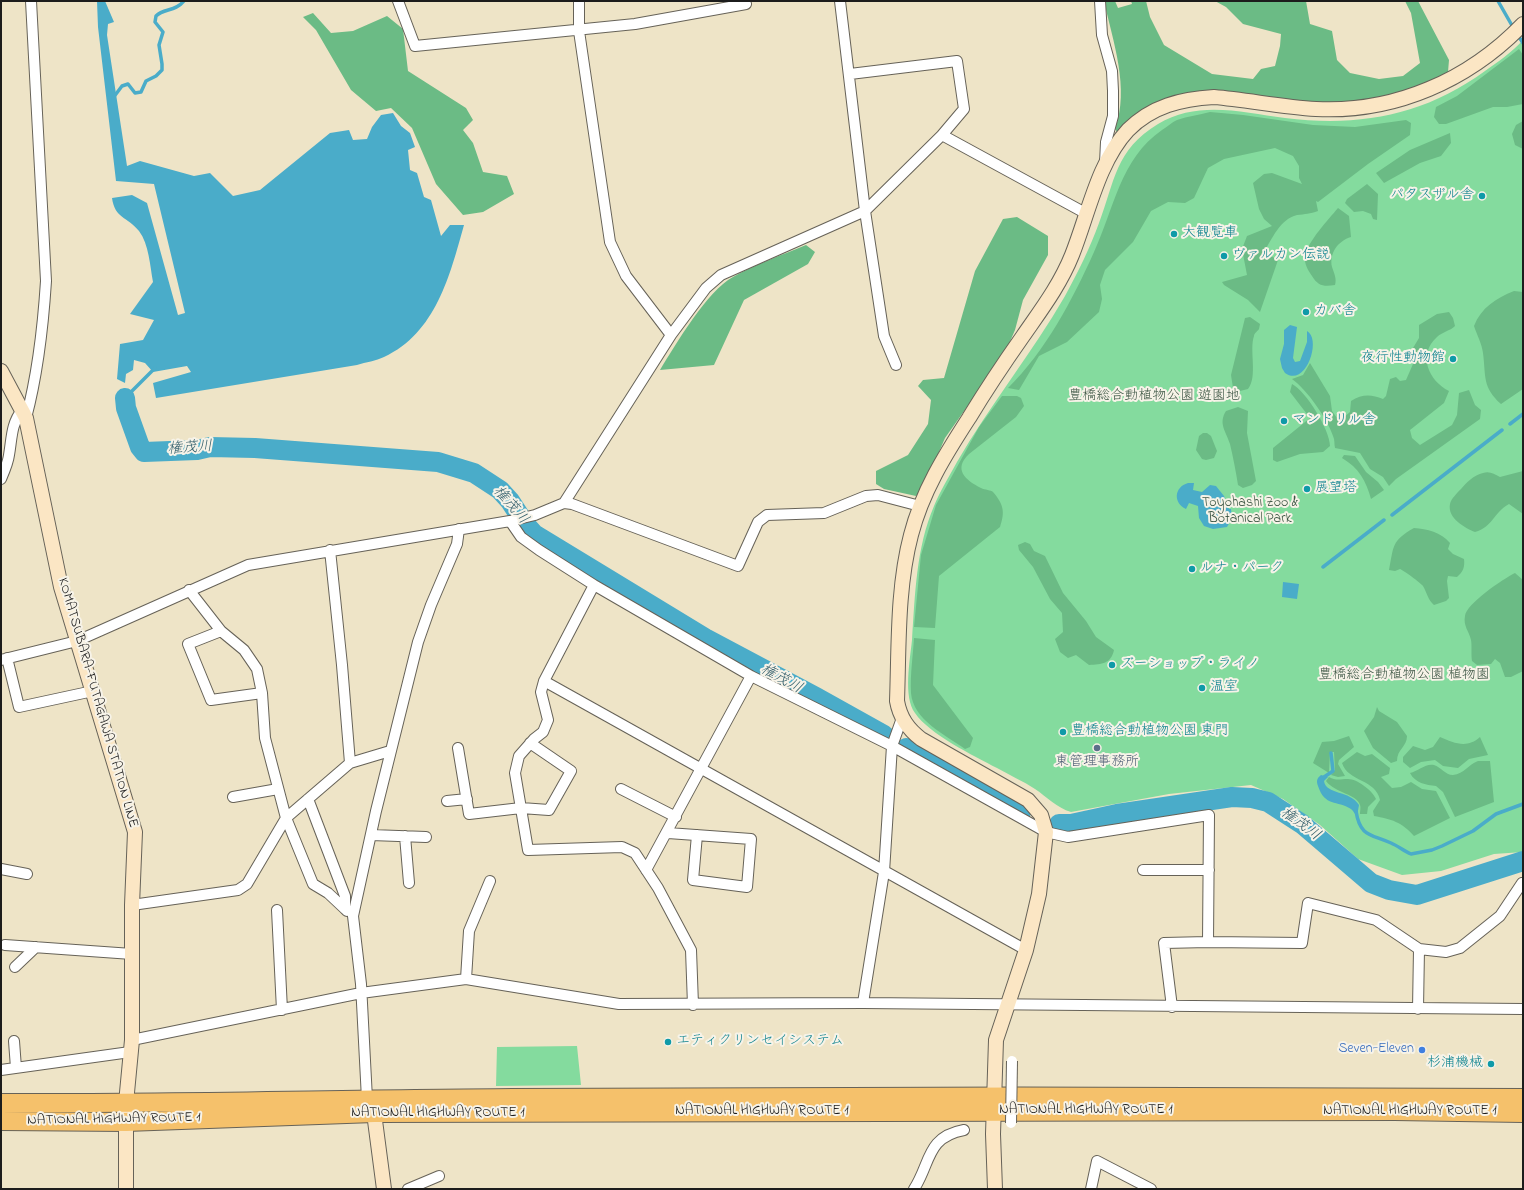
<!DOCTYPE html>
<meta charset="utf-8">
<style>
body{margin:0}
#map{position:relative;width:1524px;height:1190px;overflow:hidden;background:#eee4c7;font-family:"Indie Flower",sans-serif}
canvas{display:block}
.frame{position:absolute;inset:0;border:2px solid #1c1c1c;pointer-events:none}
</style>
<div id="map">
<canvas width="1524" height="1190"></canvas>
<div class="frame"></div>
</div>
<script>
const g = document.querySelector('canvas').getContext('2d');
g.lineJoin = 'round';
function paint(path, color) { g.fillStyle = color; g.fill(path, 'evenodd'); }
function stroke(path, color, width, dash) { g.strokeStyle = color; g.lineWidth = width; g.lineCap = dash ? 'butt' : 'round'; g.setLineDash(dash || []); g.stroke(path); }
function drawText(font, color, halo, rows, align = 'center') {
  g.font = font + ' "Indie Flower","Klee One",sans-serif'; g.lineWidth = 4; g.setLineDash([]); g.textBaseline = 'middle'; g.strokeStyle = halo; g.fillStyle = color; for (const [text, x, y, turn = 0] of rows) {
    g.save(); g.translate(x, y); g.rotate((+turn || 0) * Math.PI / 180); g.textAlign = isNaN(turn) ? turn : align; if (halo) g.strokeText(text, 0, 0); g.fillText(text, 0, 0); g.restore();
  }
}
const green = new Path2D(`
 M 1523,40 L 1523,852 L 1494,854 L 1441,871 L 1402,875 L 1358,859 L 1320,825 L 1283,799 L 1251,785 L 1169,794 L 1071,812 C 1057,808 1047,797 1035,789 C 1023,781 1009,775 997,768 C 974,756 929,734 915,713 C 903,697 910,660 912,640 C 915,595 916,548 934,506 C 940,491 949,477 957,462 C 990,405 1032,353 1065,296 C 1078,272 1090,248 1099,223 C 1115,181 1115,150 1158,124 C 1198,100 1241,112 1285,118 C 1359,127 1423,116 1485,71 C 1498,62 1512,52 1523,40 Z
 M 577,1046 L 581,1085 L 496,1086 L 497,1047 Z`);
const forest = new Path2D(`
 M 1104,1 L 1115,1 L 1118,8 L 1132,4 L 1131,1 L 1146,1 L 1150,17 L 1164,45 L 1212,74 L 1253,79 L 1261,69 L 1275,66 L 1280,46 L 1281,34 L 1243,24 L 1226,7 L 1215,1 L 1306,1 L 1310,24 L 1332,31 L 1337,60 L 1350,73 L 1379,79 L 1403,76 L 1420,63 L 1411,13 L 1405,1 L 1418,1 L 1449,60 L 1448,72 L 1439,79 L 1412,91 L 1346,104 L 1181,94 C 1150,103 1140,111 1117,132 L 1115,129 C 1130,88 1113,42 1104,1 Z
 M 313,13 L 331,33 L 353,31 L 387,16 L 403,29 L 408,71 L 466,108 L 473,120 L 463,130 L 473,143 L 483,172 L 507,176 L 514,194 L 483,212 L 463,215 L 436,184 L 412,128 L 391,108 L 376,111 L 351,90 L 316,30 L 303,17 Z
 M 1519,49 L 1523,55 L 1523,104 L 1507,107 L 1493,107 L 1446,124 L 1439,124 L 1434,117 L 1436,107 L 1457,96 Z
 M 1210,112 L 1243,115 L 1313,125 L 1355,127 L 1406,120 L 1411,123 L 1410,135 L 1368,164 L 1318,202 L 1316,201 L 1318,211 C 1310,214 1305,214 1297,215 C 1280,219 1272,239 1264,252 L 1278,260 L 1260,312 L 1248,300 L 1224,285 L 1222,282 L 1247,275 L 1242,249 L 1247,236 L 1272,226 L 1264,219 L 1259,209 L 1253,183 L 1264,174 L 1272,173 L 1302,184 L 1299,178 L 1299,166 L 1293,156 L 1275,148 L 1224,159 L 1208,168 L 1194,198 L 1185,203 L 1168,202 L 1151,211 L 1133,242 L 1105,270 L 1100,285 L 1102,299 L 1099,312 L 1067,342 L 1039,356 L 1019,390 L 1008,388 C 1045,352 1073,299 1094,252 C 1114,209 1120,159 1162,130 C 1167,127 1172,122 1177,120 C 1188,116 1199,115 1210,112 Z
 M 1523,121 L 1523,149 L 1515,145 L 1512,134 L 1516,125 Z
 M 1450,133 L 1451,143 L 1441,156 L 1420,163 L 1384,183 L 1376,173 L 1410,150 Z
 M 1367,184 L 1378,194 L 1377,220 L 1373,219 L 1371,214 L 1363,211 L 1354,212 L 1345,203 L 1347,199 Z
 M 1338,208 L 1349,216 L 1351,237 C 1338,241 1329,253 1332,267 C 1334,273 1337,279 1335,285 C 1324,287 1318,286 1312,276 C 1308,270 1304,264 1305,256 C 1308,241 1328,220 1338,208 Z
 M 1017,217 L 1048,236 L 1048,255 L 1023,300 L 1015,330 L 1005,353 L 945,438 L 923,489 L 916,496 L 884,489 L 876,484 L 876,471 L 908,455 L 928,424 L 931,400 L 918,386 L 923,380 L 944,378 L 975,271 L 1003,219 Z
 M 806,245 L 815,252 L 808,264 L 744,300 L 714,365 L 660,370 C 676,344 707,291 733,277 C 756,264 782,255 806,245 Z
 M 1514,291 L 1523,292 L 1523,389 L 1501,404 C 1482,387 1486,376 1483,353 C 1482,344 1477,335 1474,326 C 1481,308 1496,298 1514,291 Z
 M 1449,312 L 1453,318 L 1455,326 C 1450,331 1442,332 1437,337 C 1417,355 1429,381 1449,391 L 1444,403 L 1410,430 L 1412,438 L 1420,445 L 1452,425 L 1457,415 L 1459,393 L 1469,390 L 1475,405 L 1481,410 L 1480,419 L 1396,479 L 1389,486 L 1383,477 L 1370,469 L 1360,453 L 1335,448 C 1334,444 1335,440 1333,436 C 1327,418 1307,390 1292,379 L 1303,375 L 1310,363 L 1330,396 L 1332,411 L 1337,418 L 1343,418 L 1350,412 L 1351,401 C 1362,394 1371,394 1383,399 L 1386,396 L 1390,379 L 1396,377 L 1400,381 L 1406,380 L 1413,364 L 1410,353 L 1419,338 L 1419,325 L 1437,314 Z
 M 1250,317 L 1260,324 L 1259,329 C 1258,331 1254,333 1254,336 C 1249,350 1258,377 1248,389 L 1240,391 L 1233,388 L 1231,375 L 1245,318 Z
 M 1292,384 C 1306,391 1330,430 1330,446 L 1323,452 L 1300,454 L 1277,462 L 1273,460 L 1273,448 L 1310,418 L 1290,392 Z
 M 1002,396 L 1017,396 L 1021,398 L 1024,406 L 1016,417 L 969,454 C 953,469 965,480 981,488 C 985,490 991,490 993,492 C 1004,505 1005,512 1000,527 L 939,576 L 935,628 L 914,627 L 921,555 L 936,505 L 979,427 Z
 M 1238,407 L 1248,411 L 1247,433 L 1256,481 L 1252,485 L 1243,488 L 1238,485 C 1236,472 1233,457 1230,444 C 1226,431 1218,424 1226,411 Z
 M 1203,433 L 1207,433 L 1211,436 L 1217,451 L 1214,458 L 1206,460 L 1202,459 L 1196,450 L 1199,436 Z
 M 1344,455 L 1355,456 L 1366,472 L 1378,482 L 1384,490 L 1371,499 C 1366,481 1359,468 1342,458 Z
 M 1523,471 L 1523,514 L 1509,504 C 1493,513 1493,527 1475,532 C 1465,528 1447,518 1450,504 C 1451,499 1457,493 1461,489 C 1466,483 1474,475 1483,473 C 1490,471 1494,474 1500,477 Z
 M 1414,528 C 1427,529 1441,532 1450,543 L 1448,549 L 1453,554 L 1464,559 C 1465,567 1463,572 1457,577 L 1448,576 L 1447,581 L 1449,598 L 1446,601 L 1434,605 C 1428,600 1427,593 1423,586 C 1421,583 1403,570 1400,569 L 1395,571 L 1389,570 C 1394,546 1391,541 1414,528 Z
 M 1025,542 L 1030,544 L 1034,551 L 1045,556 L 1063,593 L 1086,621 L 1096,637 L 1114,650 C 1111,664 1102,664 1089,665 L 1076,655 L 1068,658 L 1060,652 L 1055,639 L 1063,632 L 1062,613 L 1050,599 L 1033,567 L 1019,550 L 1018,545 Z
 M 1515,573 L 1523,580 L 1523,671 L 1511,677 L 1505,677 L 1500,663 L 1495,659 L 1491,664 L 1477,665 L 1472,661 C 1471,655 1472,645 1471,640 C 1469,631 1463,626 1465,616 C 1466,604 1503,579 1515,573 Z
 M 914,638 L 935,640 L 933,685 L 973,738 L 970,747 L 965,749 C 946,735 913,720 911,693 C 910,675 913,656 914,638 Z
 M 1377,707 L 1379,711 L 1397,722 L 1407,736 C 1407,747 1397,749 1397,761 L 1391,763 L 1373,748 L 1364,731 L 1374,717 Z
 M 1349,736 L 1354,747 L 1339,760 L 1338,764 L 1345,776 L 1338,777 L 1331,775 L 1335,770 L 1334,752 L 1330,752 L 1329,773 L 1313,763 L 1322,742 L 1334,741 Z
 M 1440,737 C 1454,743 1467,749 1480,737 L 1488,755 L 1469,759 L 1458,768 L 1443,766 L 1435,760 L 1421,762 L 1410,768 L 1403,762 L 1403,757 L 1413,746 L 1425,750 L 1433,747 Z
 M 1357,752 L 1365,756 L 1372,754 L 1390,768 L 1389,774 L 1381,777 L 1392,788 L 1401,787 L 1411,782 L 1422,789 L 1436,791 L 1450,818 L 1414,836 C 1402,822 1391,819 1374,816 L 1373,811 L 1380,800 C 1376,779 1348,782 1342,763 Z
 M 1478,761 L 1490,761 L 1494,802 L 1455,817 L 1443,792 L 1436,786 C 1426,785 1415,783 1410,773 C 1418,771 1426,763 1434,765 C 1441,767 1445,775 1453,775 C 1464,774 1469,764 1478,761 Z
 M 1329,777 C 1336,781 1340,779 1348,779 C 1357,779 1372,790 1376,799 L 1368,807 L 1367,814 L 1360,814 C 1360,812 1361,807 1360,805 C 1357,794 1335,793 1326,781 Z`);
const water = new Path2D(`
 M 97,1 L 105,1 L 114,22 L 108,24 L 107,35 L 127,166 L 140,161 L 194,176 L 210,173 L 233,196 L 260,190 L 330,133 L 349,130 L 353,140 L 367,139 L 372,127 L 381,115 L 393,113 L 401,126 L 410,133 L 415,147 L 408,150 L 410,170 L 417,173 L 424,197 L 431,200 L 441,236 L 450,225 L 464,225 C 450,275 436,333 384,357 C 376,361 366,362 357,365 L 156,398 L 153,383 L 191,372 L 187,366 L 153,372 L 145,363 L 134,360 L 133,370 L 126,374 L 125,383 L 117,379 L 120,344 L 143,340 L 154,320 L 130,314 L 153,282 C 150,266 149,244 139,231 C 127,216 115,219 112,198 L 132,195 L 147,203 L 178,315 L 185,313 L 154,184 L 116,181 L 98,27 Z
 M 1290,325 L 1297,327 L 1293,358 L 1295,362 L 1300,361 L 1307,342 L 1307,331 C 1322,339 1306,388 1285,373 L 1282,368 L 1280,359 L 1284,344 L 1284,330 Z
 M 1188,483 L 1194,483 L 1193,490 L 1202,492 L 1210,485 L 1216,486 L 1224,496 L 1229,509 L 1231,509 L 1232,518 L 1227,527 L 1213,529 L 1204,526 L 1199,518 L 1198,506 L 1189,503 L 1186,509 C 1173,503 1174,487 1188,483 Z
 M 1283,582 L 1299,584 L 1297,599 L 1282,597 Z
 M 1321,775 L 1328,777 L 1324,781 C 1326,795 1350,790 1359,805 L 1357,816 C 1354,814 1354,811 1351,809 C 1337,800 1325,807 1318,786 C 1316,781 1317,778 1321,775 Z`);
const stream = new Path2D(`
 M 1498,1 L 1514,29
 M 1517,34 L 1523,43
 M 113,98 L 122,86 L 128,84 L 135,93 L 141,92 L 146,81 L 156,76 L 162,70 L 162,64 L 159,45 L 163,32 L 155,22 L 156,16 C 164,8 175,12 184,1
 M 125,398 L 155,368
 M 1510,424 L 1523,414
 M 1392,515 L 1502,430
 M 1323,567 L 1384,520
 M 1324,777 L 1333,771 L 1331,753
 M 1356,811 C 1360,837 1371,834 1391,843 C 1398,846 1404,851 1411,854 L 1432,850 L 1442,846 L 1473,831 L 1496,814 L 1523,804`);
const river = new Path2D(`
 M 125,398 L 126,408 L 140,447 L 144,452 L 197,450 L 210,447 L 255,448 L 438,462 L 474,473 L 500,490 L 510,501 L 525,524 L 534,534 L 705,638 L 816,697 L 884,735
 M 906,748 L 1022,810
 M 1059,824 L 1071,824 L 1117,814 L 1232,797 L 1252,798 L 1268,802 L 1302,824 L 1371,883 L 1389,890 L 1417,895 L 1523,861`);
const street = new Path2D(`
 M 398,1 L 415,46 L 635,24 L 746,4
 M 579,1 L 579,31 L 610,242 L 626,276 L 671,335
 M 840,1 L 865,211 L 884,336 L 896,365
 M 1100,1 L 1102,35 L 1112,71 L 1113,91 L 1113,116 L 1106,142 L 1105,163
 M 850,74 L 957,61 L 964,109 L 942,135
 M 26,418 C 38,373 43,328 46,281 L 31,1
 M 1,479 C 4,472 8,463 9,455 C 12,438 11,424 22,410
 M 564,503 L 572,504 L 738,566 L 758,522 L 767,515 L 824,513 L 866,496 L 878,495 L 920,506
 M 510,521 L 521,537 L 539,550 L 594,585 L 751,676 L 892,746 L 1046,832 L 1068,837 L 1209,815 L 1208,942 L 1302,943 L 1308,903 L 1376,920 L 1419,949 L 1418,1009
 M 594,585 L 544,681 L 541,692 L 548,720 L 543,732 L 534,739 L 519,756 L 515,773 L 528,850 L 622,847 L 635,853 L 658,888 L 691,950 L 693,1005
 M 189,590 L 221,631 L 244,650 L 257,669 L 262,693 L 265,738 L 286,818 L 313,884 L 328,893 L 345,909
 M 221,631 L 188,644 L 211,700 L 262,693
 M 7,658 L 19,707 L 93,691
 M 1,660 L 77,641 L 248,565 L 510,521 L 535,515 L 564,503 L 671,335 L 706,288 L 721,275 L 865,211 L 942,135 L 1087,214
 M 544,681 L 1026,950
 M 458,748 L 469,814 L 521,808 L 549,810 L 571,771 L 530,743
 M 350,763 L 390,751
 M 621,789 L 676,817
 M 233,797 L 278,789
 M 308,799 L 345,896 L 345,909 L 347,911
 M 447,801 L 467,799
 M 668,833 L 751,839 L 747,887 L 693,880 L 697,835
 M 371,835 L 426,837
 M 405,836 L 409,883
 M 1,869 L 27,874
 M 646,870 L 751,676
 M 1143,870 L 1209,870
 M 132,905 L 238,890 L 247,884 L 286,818 L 350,763 L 342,665 L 330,550
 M 277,910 L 282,1010
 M 5,945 L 132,954
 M 1419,949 L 1446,952 L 1460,948 L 1500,916 L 1522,883
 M 15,967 L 36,947
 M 466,979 L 469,931 L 490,881
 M 863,1003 L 884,872 L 892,746 L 902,718
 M 1172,1007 L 1164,943 L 1208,942
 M 132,1040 L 361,993 L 466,979 L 619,1004 L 863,1003 L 1523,1009
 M 14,1041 L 16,1068
 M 1,1070 L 130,1052
 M 367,1099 L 361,984 L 353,916 L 376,811 L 418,642 L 431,605 L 457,544 L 459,529
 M 408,1189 L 439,1176
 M 914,1189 C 931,1163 926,1137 964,1130
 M 1091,1189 L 1097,1161 L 1151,1189`);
const secondary = new Path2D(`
 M 1,371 L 26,418 L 61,587 L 135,832 L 132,905 L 132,1040 L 126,1103 L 126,1189
 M 374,1113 L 384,1189
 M 995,1189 L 993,1134 L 996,1040 L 1026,950 L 1039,894 L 1046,832 L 1041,815 L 1028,800 L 921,739 C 908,729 900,718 897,701 C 899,647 897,588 911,535 C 922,492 945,455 969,418 C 986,390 1004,363 1023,336 C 1041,310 1060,285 1072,255 C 1088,215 1098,162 1128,130 C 1152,106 1181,99 1214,97 C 1248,100 1282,107 1316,109 C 1395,113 1469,80 1523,24`);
const highway = new Path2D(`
 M 1,1103 C 172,1104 343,1099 513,1098 C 850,1096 1186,1096 1523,1098
 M 1,1121 L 126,1122 L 374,1113 L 1394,1111 L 1523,1113`);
const streetBridge = new Path2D(`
 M 1011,1123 L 1012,1061`);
const markers = [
 [1482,196,4,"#0f9aa8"],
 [1174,234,4,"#0f9aa8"],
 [1224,256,4,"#0f9aa8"],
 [1306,312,4,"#0f9aa8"],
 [1453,359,4,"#0f9aa8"],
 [1284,421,4,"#0f9aa8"],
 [1307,489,4,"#0f9aa8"],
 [1192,569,4,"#0f9aa8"],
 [1112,665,4,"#0f9aa8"],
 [1202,688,4,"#0f9aa8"],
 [1063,732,4,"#0f9aa8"],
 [1097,748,4,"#5c6f8a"],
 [668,1042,4,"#0f9aa8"],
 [1422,1050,4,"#3f7fe0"],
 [1491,1064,4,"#0f9aa8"]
];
const cultureNames = [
 ["パタスザル舎",1474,196,"right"],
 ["大観覧車",1182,234],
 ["ヴァルカン伝説",1232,256],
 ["カバ舎",1314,312],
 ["夜行性動物館",1445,359,"right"],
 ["マンドリル舎",1292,421],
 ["展望塔",1315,489],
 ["ルナ・パーク",1200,569],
 ["ズーショップ・ライノ",1120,665],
 ["温室",1210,688],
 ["豊橋総合動植物公園 東門",1071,732],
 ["エティクリンセイシステム",676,1042],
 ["杉浦機械",1483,1064,"right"]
];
const parkNames = [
 ["豊橋総合動植物公園 遊園地",1154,397],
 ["Toyohashi Zoo &",1250,504],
 ["Botanical Park",1250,520],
 ["豊橋総合動植物公園 植物園",1404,676]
];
const streetNames = [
 ["KOMATSUBARA-FUTAGAWA STATION LINE",97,703,74],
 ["NATIONAL HIGHWAY ROUTE 1",1086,1111],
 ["NATIONAL HIGHWAY ROUTE 1",762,1112],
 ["NATIONAL HIGHWAY ROUTE 1",1410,1112],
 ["NATIONAL HIGHWAY ROUTE 1",438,1114],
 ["NATIONAL HIGHWAY ROUTE 1",114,1120,-1]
];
const serviceNames = [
 ["東管理事務所",1097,763]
];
const shopNames = [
 ["Seven-Eleven",1414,1050]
];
const waterNames = [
 ["権茂川",190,449,-4],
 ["権茂川",510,506,49],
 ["権茂川",781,680,29],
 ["権茂川",1300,825,36]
];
paint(green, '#84db9e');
paint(forest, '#6bbb85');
paint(water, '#4aacc9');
stroke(stream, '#4aacc9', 3.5);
stroke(river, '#4aacc9', 20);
stroke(street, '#666258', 12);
stroke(secondary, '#666258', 16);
stroke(highway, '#666258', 20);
stroke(street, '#fff', 10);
stroke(secondary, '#fbe6c4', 14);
stroke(highway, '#f5c16b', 18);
stroke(streetBridge, '#666258', 12, []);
stroke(streetBridge, '#fff', 10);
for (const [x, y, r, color] of markers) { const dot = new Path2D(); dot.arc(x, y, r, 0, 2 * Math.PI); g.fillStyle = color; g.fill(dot); stroke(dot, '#f7f3e8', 1.5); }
drawText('14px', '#0d838f', '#f7f3e8', cultureNames, 'left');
drawText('14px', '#3b5543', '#f7f3e8', parkNames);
drawText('14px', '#1c1c1c', '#f7f3e8', streetNames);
drawText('14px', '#4e5e75', '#f7f3e8', serviceNames);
drawText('14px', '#366cbe', '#f7f3e8', shopNames, 'right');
drawText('italic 15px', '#315d6a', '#f7f3e8', waterNames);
</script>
